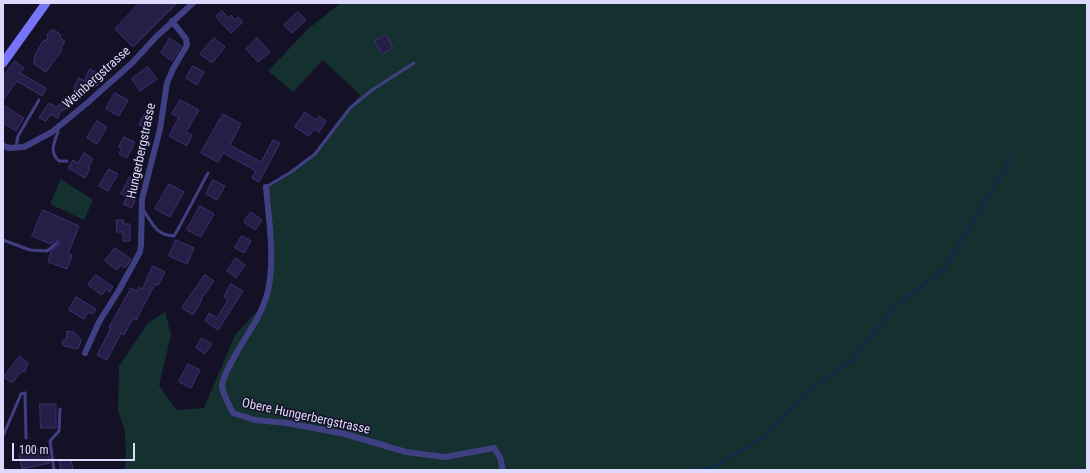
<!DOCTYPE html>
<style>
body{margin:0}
#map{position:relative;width:1090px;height:473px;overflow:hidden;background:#141127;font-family:"Roboto Condensed",sans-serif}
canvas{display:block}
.frame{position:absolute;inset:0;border:4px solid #ddd9fd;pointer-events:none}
.scale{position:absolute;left:12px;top:443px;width:123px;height:18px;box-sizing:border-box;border:2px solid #ddd9fd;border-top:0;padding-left:5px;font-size:12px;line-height:14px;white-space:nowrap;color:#ddd9fd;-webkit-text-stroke:3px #141127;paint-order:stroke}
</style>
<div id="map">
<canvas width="1090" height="473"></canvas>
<div class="frame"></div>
<div class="scale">100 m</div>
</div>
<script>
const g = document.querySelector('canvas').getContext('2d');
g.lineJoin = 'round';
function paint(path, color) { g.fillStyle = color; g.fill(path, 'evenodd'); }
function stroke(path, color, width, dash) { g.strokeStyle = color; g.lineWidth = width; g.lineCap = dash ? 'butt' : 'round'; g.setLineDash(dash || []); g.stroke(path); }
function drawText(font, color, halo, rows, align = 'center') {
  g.font = font + ' "Roboto Condensed",sans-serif'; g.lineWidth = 3; g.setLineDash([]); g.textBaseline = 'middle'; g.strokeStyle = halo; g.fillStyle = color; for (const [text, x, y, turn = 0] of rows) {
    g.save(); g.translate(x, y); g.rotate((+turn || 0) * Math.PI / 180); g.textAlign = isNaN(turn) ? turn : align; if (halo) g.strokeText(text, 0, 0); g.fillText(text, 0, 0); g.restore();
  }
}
const green = new Path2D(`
 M 341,3 L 1087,3 L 1087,470 L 124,470 L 126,460 L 125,430 L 118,411 L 119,366 L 148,323 L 165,312 L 171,335 L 159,385 L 176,410 L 204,408 L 235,335 L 263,305 L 270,274 L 266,187 L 291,172 L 315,154 L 360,95 L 323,60 L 293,92 L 268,71 L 308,29 Z
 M 61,179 L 93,200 L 84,220 L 50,204 Z`);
const stream = new Path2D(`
 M 698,470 L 714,467 L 767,435 L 805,393 L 851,361 L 894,307 L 944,269 L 1012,157`);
const building = new Path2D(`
 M 140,3 L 177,3 L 133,47 L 115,29 Z
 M 222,11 L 229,18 L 231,15 L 235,20 L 238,17 L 243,22 L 231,33 L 216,17 Z
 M 298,12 L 306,20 L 292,33 L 284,25 Z
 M 54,30 L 60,34 L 61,39 L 65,41 L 61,48 L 62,50 L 46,72 L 34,64 L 34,59 L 35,59 L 35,55 L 43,41 L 48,39 L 47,35 L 50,31 Z
 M 386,35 L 393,48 L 382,54 L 375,41 Z
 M 170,38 L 181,46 L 172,61 L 161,53 Z
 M 214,38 L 225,47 L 212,63 L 200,54 Z
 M 257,38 L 270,52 L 258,62 L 246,49 Z
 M 15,61 L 24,68 L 20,73 L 46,88 L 42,96 L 17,81 L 3,100 L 3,77 Z
 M 193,66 L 204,72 L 197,85 L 186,78 Z
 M 148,67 L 157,79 L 140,91 L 132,79 Z
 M 90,69 L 102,76 L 97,86 L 85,80 Z
 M 79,78 L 86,82 L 81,92 L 74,88 Z
 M 115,93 L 128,100 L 119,116 L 106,109 Z
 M 67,99 L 72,105 L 60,112 L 58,118 L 50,114 L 46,121 L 39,118 L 49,103 L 56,107 Z
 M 180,100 L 199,110 L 186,132 L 192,135 L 187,146 L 169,136 L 179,117 L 172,114 Z
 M 3,105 L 24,118 L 16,131 L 3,123 Z
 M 305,112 L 316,120 L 319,116 L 326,121 L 319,132 L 314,129 L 309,136 L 295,127 Z
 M 145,114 L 153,118 L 147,129 L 139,125 Z
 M 223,114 L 241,124 L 230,145 L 261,162 L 273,140 L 280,143 L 259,182 L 252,178 L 256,171 L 223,153 L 218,162 L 201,153 Z
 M 97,121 L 107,127 L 97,144 L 87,138 Z
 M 124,137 L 135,142 L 127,158 L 119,154 L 122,148 L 119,147 Z
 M 84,153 L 93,159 L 88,167 L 90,168 L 85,178 L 68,168 L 73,160 L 78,163 Z
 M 109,169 L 118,174 L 108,191 L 99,186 Z
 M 130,177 L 139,182 L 130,198 L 135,201 L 132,208 L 123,204 L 127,197 L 121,194 Z
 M 213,180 L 225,186 L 217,200 L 206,194 Z
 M 169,184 L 184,192 L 170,217 L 155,209 Z
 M 200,206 L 214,214 L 201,237 L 187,230 Z
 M 43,210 L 79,226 L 68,254 L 72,255 L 67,269 L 48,262 L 51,251 L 60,244 L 59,241 L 56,240 L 51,244 L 32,236 Z
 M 251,212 L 262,220 L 255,230 L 244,222 Z
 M 117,220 L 124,220 L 123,224 L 130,224 L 130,241 L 123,241 L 123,232 L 117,232 Z
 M 242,236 L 251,241 L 244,253 L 235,248 Z
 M 176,240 L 194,248 L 187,264 L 169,256 Z
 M 115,248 L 131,259 L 125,268 L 121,265 L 117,270 L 105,261 Z
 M 236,258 L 245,265 L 236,278 L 227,271 Z
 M 153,266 L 165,272 L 158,285 L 155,284 L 136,320 L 133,318 L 124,335 L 121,333 L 107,360 L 97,355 L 111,328 L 109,327 L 131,288 L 137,291 L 139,287 L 142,289 Z
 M 96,275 L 113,287 L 109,292 L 106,289 L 102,295 L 88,285 Z
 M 205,275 L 214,281 L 201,299 L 202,300 L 193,315 L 182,308 Z
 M 231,284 L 243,291 L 218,330 L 205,321 L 209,313 L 217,318 L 228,300 L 224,297 Z
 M 76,297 L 96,309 L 93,314 L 88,312 L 84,319 L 69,310 Z
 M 67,331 L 74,332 L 81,340 L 78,349 L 64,346 L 62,344 L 63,340 L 66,339 Z
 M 202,338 L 212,344 L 205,354 L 196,348 Z
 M 20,356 L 28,363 L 25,372 L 22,371 L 12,383 L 4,377 Z
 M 188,364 L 200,370 L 191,388 L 179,382 Z
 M 40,404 L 56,404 L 56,428 L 41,428 Z
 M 47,448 L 50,463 L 22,469 L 19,454 Z
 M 71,460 L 73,470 L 61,470 L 59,462 Z`);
const service = new Path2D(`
 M 55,129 L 58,132 C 54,143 49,152 59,161 L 67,161
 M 16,147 L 18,136 L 39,100
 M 266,187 L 291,172 L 315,154 L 350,108 L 372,90 L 414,63
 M 143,210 C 153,223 155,235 174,236 L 177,231 L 208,173
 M 3,240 L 30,250 L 47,251 L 57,243
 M 3,436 L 21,394 L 25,393 L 26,438
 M 54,470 L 50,441 L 59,431 L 60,409`);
const minor = new Path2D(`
 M 3,146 L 10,148 L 24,147 L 52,132 L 86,104 L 132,63 L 156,37 L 193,3
 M 266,187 C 269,221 275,257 268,291 C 266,299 262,309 258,317 C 251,330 221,374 222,387 C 224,396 229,405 233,413 L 255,420 L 287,423 L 345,434 L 406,452 L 445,457 L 494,448 L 500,457 L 503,470
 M 85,353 L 99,322 L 119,290 L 140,252 L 141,245 L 142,199 L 160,129 L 167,83 L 173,69 L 187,45 L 186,39 L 172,21`);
const secondary = new Path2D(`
 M 3,63 L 46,3`);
const streetNames = [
 ["Weinbergstrasse",97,78,-42],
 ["Hungerbergstrasse",142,151,-78],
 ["Obere Hungerbergstrasse",306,417,12]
];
paint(green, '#14312f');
stroke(stream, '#11284b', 2.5);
paint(building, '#261e47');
stroke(building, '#3d3172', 1);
stroke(service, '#403f84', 3);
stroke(minor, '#403f84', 6);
stroke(secondary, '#7675f8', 9);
drawText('13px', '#ddd9fd', '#141127', streetNames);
</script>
